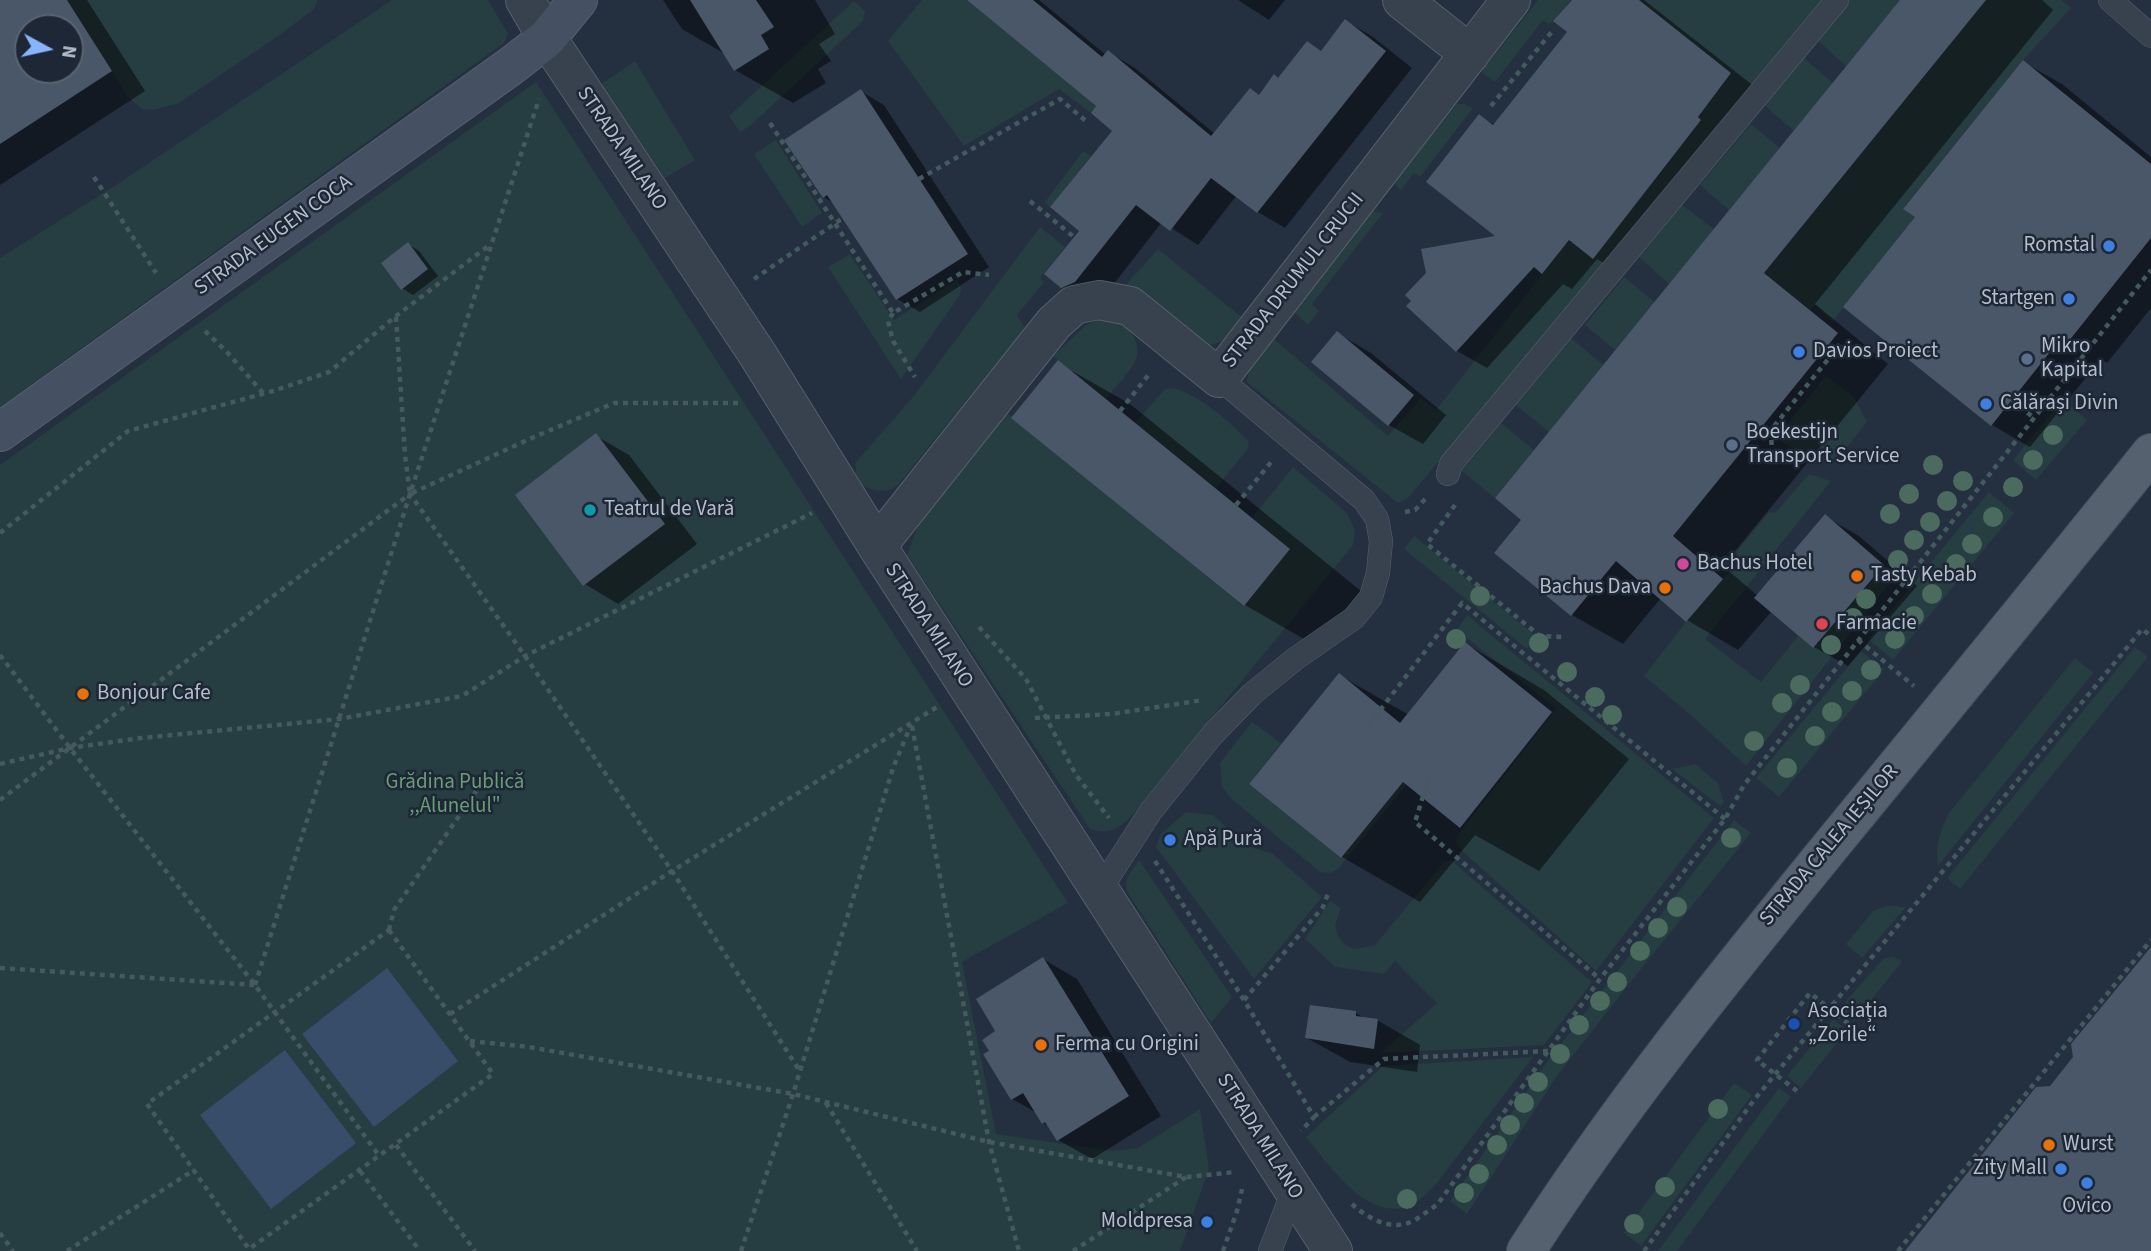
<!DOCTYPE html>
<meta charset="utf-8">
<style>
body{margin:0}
#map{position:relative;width:2151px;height:1251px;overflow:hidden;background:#243040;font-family:"Source Sans 3",sans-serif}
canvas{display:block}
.north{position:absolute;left:14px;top:14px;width:70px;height:70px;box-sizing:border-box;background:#1d2735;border:2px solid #596371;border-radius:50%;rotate:98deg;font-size:19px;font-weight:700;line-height:28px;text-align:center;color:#b4bdca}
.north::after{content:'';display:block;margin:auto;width:24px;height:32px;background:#87b4fc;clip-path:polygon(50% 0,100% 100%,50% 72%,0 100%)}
</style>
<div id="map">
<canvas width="2151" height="1251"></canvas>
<div class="north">N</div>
</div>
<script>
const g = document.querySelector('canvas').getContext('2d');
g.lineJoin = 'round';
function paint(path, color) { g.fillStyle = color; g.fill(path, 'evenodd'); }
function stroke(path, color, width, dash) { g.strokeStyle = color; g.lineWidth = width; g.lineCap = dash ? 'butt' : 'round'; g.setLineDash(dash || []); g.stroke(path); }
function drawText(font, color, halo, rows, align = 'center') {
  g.font = font + ' "Source Sans 3",sans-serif'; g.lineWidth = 5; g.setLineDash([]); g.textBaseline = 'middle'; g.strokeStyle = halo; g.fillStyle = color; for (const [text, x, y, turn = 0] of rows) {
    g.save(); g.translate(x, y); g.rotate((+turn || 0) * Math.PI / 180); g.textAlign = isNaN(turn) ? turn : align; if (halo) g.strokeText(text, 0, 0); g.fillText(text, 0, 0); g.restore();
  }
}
const green = new Path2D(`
 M 67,0 L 318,0 L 314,9 L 281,34 L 179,103 L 153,110 L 142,109 L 128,97 Z
 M 392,0 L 488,0 L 508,34 L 504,43 L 0,407 L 0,258 L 119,183 Z
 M 922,0 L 967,0 L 1096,106 L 1091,113 L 1059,89 L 964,146 L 888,41 Z
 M 1538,0 L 1571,0 L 1550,24 L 1543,20 L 1495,82 L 1481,72 Z
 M 1638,0 L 1822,0 L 1408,498 L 1398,503 L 1247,382 C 1248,365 1261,349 1274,339 L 1388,436 L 1421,398 L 1436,410 L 1569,240 L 1593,258 L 1701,121 L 1698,117 L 1731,74 Z
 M 1849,0 L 1903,0 L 1846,66 L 1816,39 Z
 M 1986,0 L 2061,0 L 2071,8 L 2023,60 L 1903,208 L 1915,217 L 1833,321 L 1815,305 L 1810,310 L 1764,273 Z
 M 854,1 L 865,11 L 863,21 L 750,126 L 740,132 L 729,116 Z
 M 1803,57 L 1834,84 L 1794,131 L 1763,104 Z
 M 635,61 L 695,160 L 665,178 L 601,84 Z
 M 536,82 L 1068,903 L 962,962 L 996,1134 L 1112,1151 L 1138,1148 L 1200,1109 L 1209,1169 L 1180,1251 L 0,1251 L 0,465 Z
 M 1457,104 L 1464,104 L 1473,108 L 1420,177 L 1414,173 L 1401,190 L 1397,187 L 1395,181 Z
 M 1751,124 L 1780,148 L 1729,210 L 1700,185 Z
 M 776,140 L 822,213 L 802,227 L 754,154 Z
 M 1083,151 L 1091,156 L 1050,207 L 1045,202 Z
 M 1682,205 L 1714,229 L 1669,284 L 1639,257 Z
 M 1373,211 L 1383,213 L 1312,304 L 1319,311 L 1308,325 L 1294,312 Z
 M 1040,227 L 1065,247 L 1040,278 L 1044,282 L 1017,315 L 1025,328 L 898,485 C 886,494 876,491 862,486 L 856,474 L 856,462 L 913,397 Z
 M 1158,249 L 1244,319 C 1231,335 1226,343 1204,346 L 1123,288 Z
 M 850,254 L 894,320 L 957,280 L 961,288 L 960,295 L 901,379 L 828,267 Z
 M 1624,277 L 1655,302 L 1615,350 L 1585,325 Z
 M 1097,320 C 1103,320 1108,319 1114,320 C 1129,324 1142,344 1136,359 C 1132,370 1114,389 1106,399 L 1053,356 L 1085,326 Z
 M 1571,338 L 1603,365 L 1549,432 L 1516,405 Z
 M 1826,376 L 1854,397 L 1867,422 L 1837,460 L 1809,459 L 1780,441 L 1778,436 Z
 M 1173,388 C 1198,394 1232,423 1249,442 L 1247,450 L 1216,488 L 1135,423 L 1165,389 Z
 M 2063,399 L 2087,420 L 2036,480 L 2013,460 Z
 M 1007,413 L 1243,606 L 1290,549 L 1252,518 L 1293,467 L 1347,513 L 1355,530 L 1353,545 L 1146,798 C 1130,817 1118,839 1090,829 L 907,555 L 919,523 Z
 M 1501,423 L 1534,450 L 1495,498 L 1462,471 Z
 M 1809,474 L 1831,481 L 1705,639 L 1761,682 L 1798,636 L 1813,648 L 1884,565 L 1896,575 L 1746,766 L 1692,716 L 1644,676 L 1686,622 L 1739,559 L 1737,551 L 1769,512 L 1775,513 Z
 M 1989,492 L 2014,513 L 1893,660 L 1868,639 Z
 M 1414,536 L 1537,637 L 1527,649 L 1404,549 Z
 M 1467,615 L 1714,818 L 1596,971 L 1460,849 L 1456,842 L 1457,836 L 1556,709 L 1457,630 Z
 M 2135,647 L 2148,657 L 1960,889 L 1947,878 Z
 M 1861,651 L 1884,670 L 1779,797 L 1756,778 Z
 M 2075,658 L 2093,673 L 1938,866 C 1935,846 1940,830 1949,813 Z
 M 1252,722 L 1281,743 L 1249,784 L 1341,858 L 1416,766 L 1419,769 L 1338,869 L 1330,873 L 1320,872 L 1233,800 L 1222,787 L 1220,763 Z
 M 1695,764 L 1718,783 L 1724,803 L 1720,806 L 1672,769 Z
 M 1186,812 L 1213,815 L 1247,846 L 1273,854 L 1322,897 L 1254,979 L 1156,847 L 1160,835 Z
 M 1734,820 L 1751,833 L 1632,980 L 1557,1076 L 1467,1214 L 1450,1201 L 1547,1062 Z
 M 1139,860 L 1232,997 L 1211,1023 L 1128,893 C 1122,879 1132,871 1139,860 Z
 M 1452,861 L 1592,982 L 1544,1045 L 1381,1053 L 1437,1003 L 1395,961 L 1384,974 L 1335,967 L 1305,939 L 1330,901 L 1341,908 L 1335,925 L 1338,936 L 1345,945 L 1354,949 L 1375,945 L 1444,862 Z
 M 1887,906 L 1906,907 L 1862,958 L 1846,944 L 1873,911 Z
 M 1891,957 L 1899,959 L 1902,962 L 1854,1021 L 1839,1009 L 1883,959 Z
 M 1833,1019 L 1847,1030 L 1801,1088 L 1787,1076 Z
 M 1533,1057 L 1433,1188 C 1426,1194 1418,1202 1411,1205 C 1368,1224 1329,1165 1306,1137 L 1383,1066 Z
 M 1734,1083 L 1752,1095 L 1641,1246 L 1624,1233 Z
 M 1779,1088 L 1791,1097 L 1677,1251 L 1658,1251 Z`);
const water = new Path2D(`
 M 387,968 L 458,1061 L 374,1127 L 302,1034 Z
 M 285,1050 L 356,1143 L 271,1209 L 200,1115 Z`);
const shadow = new Path2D(`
 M 0,0 L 87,0 L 145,91 L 0,185 ZM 28,28 L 70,28 L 70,70 L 28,70 Z
 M 663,0 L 815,0 L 835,34 L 819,44 L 831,61 L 818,69 L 826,83 L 793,103 L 735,70 L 725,54 L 682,29 Z
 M 971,0 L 1039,0 L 1106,55 L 1108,52 L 1135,68 L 1215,134 L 1279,79 L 1308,43 L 1323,52 L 1346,21 L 1373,37 L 1412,68 L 1285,228 L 1258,212 L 1237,195 L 1198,245 L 1162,222 L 1103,298 L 1090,303 L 1062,286 L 1114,131 L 1099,106 Z
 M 1238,0 L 1285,0 L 1269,20 Z
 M 1574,0 L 1644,0 L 1760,91 L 1623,274 L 1597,259 L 1572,289 L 1563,284 L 1487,368 L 1457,351 L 1408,306 L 1499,238 L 1480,116 L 1495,125 L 1569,32 Z
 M 1903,0 L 2042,0 L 2053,10 L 1815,304 L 1888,364 L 1723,566 L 1758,596 L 1826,517 L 1859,536 L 1917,586 L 1848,666 L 1814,647 L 1772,611 L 1738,650 L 1687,620 L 1661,598 L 1623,644 L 1572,615 L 1524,519 Z
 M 2023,62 L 2062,84 L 2151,157 L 2151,308 L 2107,363 L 2101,359 L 2030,447 L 1992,425 L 1846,307 L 1917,217 Z
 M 862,92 L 884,105 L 989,267 L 920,312 L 897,299 L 835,204 L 824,197 Z
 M 408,244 L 419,251 L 438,276 L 413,295 L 402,288 Z
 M 1337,333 L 1371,353 L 1446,415 L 1423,444 L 1389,425 L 1313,362 Z
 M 1058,363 L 1130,404 L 1361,591 L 1316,646 L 1245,605 Z
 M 596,436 L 629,455 L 697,544 L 618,604 L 585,584 Z
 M 1466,644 L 1544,690 L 1629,759 L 1539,871 L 1475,835 L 1420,902 L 1342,857 L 1339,675 L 1409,715 Z
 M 1043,959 L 1077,979 L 1161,1116 L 1092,1159 L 1058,1140 L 1050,1127 L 1043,1123 L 1037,1113 L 1012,1099 L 991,1052 L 998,1031 Z
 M 1356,1013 L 1366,1019 L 1377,1020 L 1420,1045 L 1417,1072 L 1350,1062 L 1307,1038 Z`);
const building = new Path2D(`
 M 0,0 L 67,0 L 112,71 L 0,144 ZM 28,28 L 70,28 L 70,70 L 28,70 Z
 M 690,0 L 756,0 L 774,27 L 761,35 L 769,49 L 734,71 Z
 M 967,0 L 1033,0 L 1102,57 L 1108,50 L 1211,136 L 1250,88 L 1259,95 L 1274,74 L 1278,78 L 1307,41 L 1321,51 L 1345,19 L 1386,51 L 1257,213 L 1211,178 L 1170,231 L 1136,205 L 1075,282 L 1061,288 L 1044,274 L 1079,231 L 1050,207 L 1112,131 L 1091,113 L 1096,106 Z
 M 1572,0 L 1639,0 L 1731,73 L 1698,117 L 1701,120 L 1593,259 L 1569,240 L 1542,274 L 1534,267 L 1456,352 L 1406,306 L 1411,301 L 1405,295 L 1426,273 L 1421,249 L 1495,236 L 1426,182 L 1479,114 L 1493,125 L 1567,32 L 1553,21 Z
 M 1900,0 L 1986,0 L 1764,273 L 1838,333 L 1673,536 L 1723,579 L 1686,622 L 1616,561 L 1571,616 L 1494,553 L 1521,520 L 1495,498 Z
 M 2023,60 L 2151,164 L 2151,238 L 2068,342 L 2062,337 L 1991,426 L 1843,307 L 1915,217 L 1903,209 Z
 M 861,89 L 968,254 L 896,300 L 827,195 L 823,198 L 784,140 Z
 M 408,242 L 428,269 L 401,290 L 381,263 Z
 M 1337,331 L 1414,395 L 1388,426 L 1311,362 Z
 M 1058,360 L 1290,549 L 1244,606 L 1011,418 Z
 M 596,433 L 665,524 L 583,586 L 515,495 Z
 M 1825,514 L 1884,565 L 1813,648 L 1754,598 Z
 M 1465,642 L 1552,712 L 1460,828 L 1403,782 L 1341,858 L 1249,784 L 1339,673 L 1400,723 Z
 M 2151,947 L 2151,1251 L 1905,1251 L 2036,1087 L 2050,1086 L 2073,1057 L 2071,1044 Z
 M 1043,957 L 1129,1096 L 1057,1141 L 1045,1122 L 1042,1124 L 1023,1093 L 1011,1100 L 983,1054 L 989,1051 L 982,1040 L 995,1031 L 976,999 Z
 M 1310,1005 L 1356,1011 L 1356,1016 L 1378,1019 L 1374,1049 L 1305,1038 Z`);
const path = new Path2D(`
 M 1491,106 L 1554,29
 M 770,123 L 893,313 L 963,272 L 989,275
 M 94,177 L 156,273
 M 919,179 L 1060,99 L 1087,122
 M 1030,201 L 1074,237
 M 754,279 L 843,218
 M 893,313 L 888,321 L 893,341 L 915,377
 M 396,317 L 405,455 L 410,494 L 534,437 L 614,403 L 740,403
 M 205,331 L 226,351 L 263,393
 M 2012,400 L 2034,418
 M 1120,411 L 1150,373
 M 1772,455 L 1771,430 L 1842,342
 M 1236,505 L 1272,461
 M 1455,505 L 1427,544 L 1540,636 L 1564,637
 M 1405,512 L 1415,510 L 1428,496
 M 0,533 L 128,431 L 273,391 L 329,372 L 396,316 L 491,244
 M 979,627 L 1026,679 L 1076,775 L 1109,818
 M 1858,640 L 1914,686
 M 0,655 L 70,748 L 255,985 L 380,1157
 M 1035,718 L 1112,714 L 1203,700
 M 912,726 L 989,1142 L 1019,1251
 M 1368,726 L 1462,603 L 1725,819
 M 0,764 L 70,748 L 141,738 L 339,719 L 462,696 L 525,656 L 812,513
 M 1429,777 L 1415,822 L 1600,979
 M 0,800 L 410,494 L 525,656 L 672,871 L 799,1070
 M 1155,861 L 1244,1000 L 1314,1117 L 1301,1131
 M 389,930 L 493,1074 L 249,1249 L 147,1104 Z
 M 389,930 L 394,910 L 477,790
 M 0,968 L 254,985
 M 255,985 L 410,494 L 539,99
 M 1244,1000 L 1323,907 L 1329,891
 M 450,1014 L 672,871 L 937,707
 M 470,1041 L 529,1047 L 793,1094 L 989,1142 L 1186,1177 L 1235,1172
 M 1797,1091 L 1757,1060 L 1810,993 L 1850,1025
 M 826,1103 L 917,1251
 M 1314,1117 L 1384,1059 L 1548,1051
 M 396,1145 L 475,1251
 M 360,1171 L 420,1251
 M 1352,1204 C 1366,1217 1388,1230 1408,1223 C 1418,1220 1428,1210 1437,1205 L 1600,979 L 1725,819 L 1744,785 L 2151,270
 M 0,1233 L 13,1251
 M 67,1251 L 194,1170
 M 741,1251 L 793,1094 L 893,768 L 911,725
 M 1073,1251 L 1186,1177
 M 1223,1251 L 1237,1211 L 1243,1185
 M 1644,1251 L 1754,1100 L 2112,666 L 2142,629 L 2151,636
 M 1898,1251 L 2151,940`);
const lane = new Path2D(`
 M 2110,0 L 2151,36
 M 1448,474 L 1451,464 L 1837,0
 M 1100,890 L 1151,811 L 1213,734 L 1252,694 L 1295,659 L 1354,618 L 1371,597 L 1378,573 L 1381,541 L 1377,519 L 1364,500 L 1219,378
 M 1270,1251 L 1293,1191`);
const street = new Path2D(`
 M 525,0 L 547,38 L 758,355 L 877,546 L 1333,1251
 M 1402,0 L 1470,54
 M 877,546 L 1054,323 L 1074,305 L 1099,300 L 1130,306 L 1219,378 L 1511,0`);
const secondary = new Path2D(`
 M 0,432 L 511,66 L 547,38 L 578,0`);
const primary = new Path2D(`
 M 1526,1251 C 1618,1107 1726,975 1834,842 C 1940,713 2046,584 2151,453`);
const trees = [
 [2053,435],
 [2033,460],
 [1933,465],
 [1963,481],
 [2013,487],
 [1909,494],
 [1947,501],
 [1890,514],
 [1993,517],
 [1930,522],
 [1914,540],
 [1972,544],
 [1898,560],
 [1956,564],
 [1932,594],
 [1480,596],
 [1866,599],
 [1914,616],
 [1853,618],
 [1456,639],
 [1895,639],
 [1539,643],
 [1831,645],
 [1871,670],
 [1567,672],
 [1800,685],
 [1852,691],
 [1595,697],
 [1782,703],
 [1832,712],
 [1612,715],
 [1815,736],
 [1754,741],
 [1787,768],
 [1731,838],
 [1677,907],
 [1658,928],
 [1640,951],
 [1617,982],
 [1600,1001],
 [1579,1025],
 [1560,1054],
 [1538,1082],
 [1524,1103],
 [1718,1109],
 [1510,1125],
 [1497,1145],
 [1479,1174],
 [1665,1187],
 [1464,1193],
 [1407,1199],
 [1634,1224]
];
const markers = [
 [2109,246,7,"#3f7fe0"],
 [2069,299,7,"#3f7fe0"],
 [1799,352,7,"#3f7fe0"],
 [2027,359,7,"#5c6f8a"],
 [1986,404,7,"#3f7fe0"],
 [1732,445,7,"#5c6f8a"],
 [590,510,7,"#0f9aa8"],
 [1683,564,7,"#d1479c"],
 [1857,576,7,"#e8710a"],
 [1665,588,7,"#e8710a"],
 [1822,624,7,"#e0444e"],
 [83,694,7,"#e8710a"],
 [1170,840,7,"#3f7fe0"],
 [1794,1024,7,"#1a4fb4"],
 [1041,1045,7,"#e8710a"],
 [2049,1145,7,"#e8710a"],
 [2061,1169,7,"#3f7fe0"],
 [2087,1183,7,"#3f7fe0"],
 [1207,1222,7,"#3f7fe0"]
];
const streetNames = [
 ["STRADA MILANO",621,149,56],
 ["STRADA EUGEN COCA",274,236,-36],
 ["STRADA DRUMUL CRUCII",1294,281,-52],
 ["STRADA MILANO",928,626,57],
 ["STRADA CALEA IEȘILOR",1830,846,-50],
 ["STRADA MILANO",1259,1137,58]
];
const poiNames = [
 ["Romstal",2095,246,"right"],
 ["Startgen",2055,299,"right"],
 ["Mikro",2041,347],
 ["Kapital",2041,371],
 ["Davios Proiect",1813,352],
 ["Călărași Divin",2000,404],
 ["Boekestijn",1746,433],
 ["Transport Service",1746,457],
 ["Teatrul de Vară",604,510],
 ["Bachus Hotel",1697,564],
 ["Tasty Kebab",1871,576],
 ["Bachus Dava",1651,588,"right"],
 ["Farmacie",1836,624],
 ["Bonjour Cafe",97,694],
 ["Apă Pură",1184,840],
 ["Asociația",1808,1012],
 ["„Zorile“",1808,1036],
 ["Ferma cu Origini",1055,1045],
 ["Wurst",2063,1145],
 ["Zity Mall",2047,1169,"right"],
 ["Ovico",2087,1207,"center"],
 ["Moldpresa",1193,1222,"right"]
];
const parkNames = [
 ["Grădina Publică",455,783],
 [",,Alunelul\"",455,807]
];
paint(green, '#263d41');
paint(water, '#384d69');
paint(shadow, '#0007');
paint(building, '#495769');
stroke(lane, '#56606d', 24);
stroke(street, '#56606d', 40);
stroke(secondary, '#56606d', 40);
stroke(primary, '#414b58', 40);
stroke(path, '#445a5e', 4.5, [5, 5]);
stroke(lane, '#38424f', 23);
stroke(street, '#38424f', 38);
stroke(secondary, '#465063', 38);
stroke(primary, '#56616f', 38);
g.fillStyle = '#4a6b5e';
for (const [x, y] of trees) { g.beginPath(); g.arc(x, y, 10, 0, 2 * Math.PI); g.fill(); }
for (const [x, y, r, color] of markers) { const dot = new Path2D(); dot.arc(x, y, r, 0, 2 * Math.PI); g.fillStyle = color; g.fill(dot); stroke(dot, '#1d2735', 2.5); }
drawText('21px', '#b4bdca', '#1d2735', streetNames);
drawText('21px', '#b4bdca', '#1d2735', poiNames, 'left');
drawText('21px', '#6a9c76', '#1d2735', parkNames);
</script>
